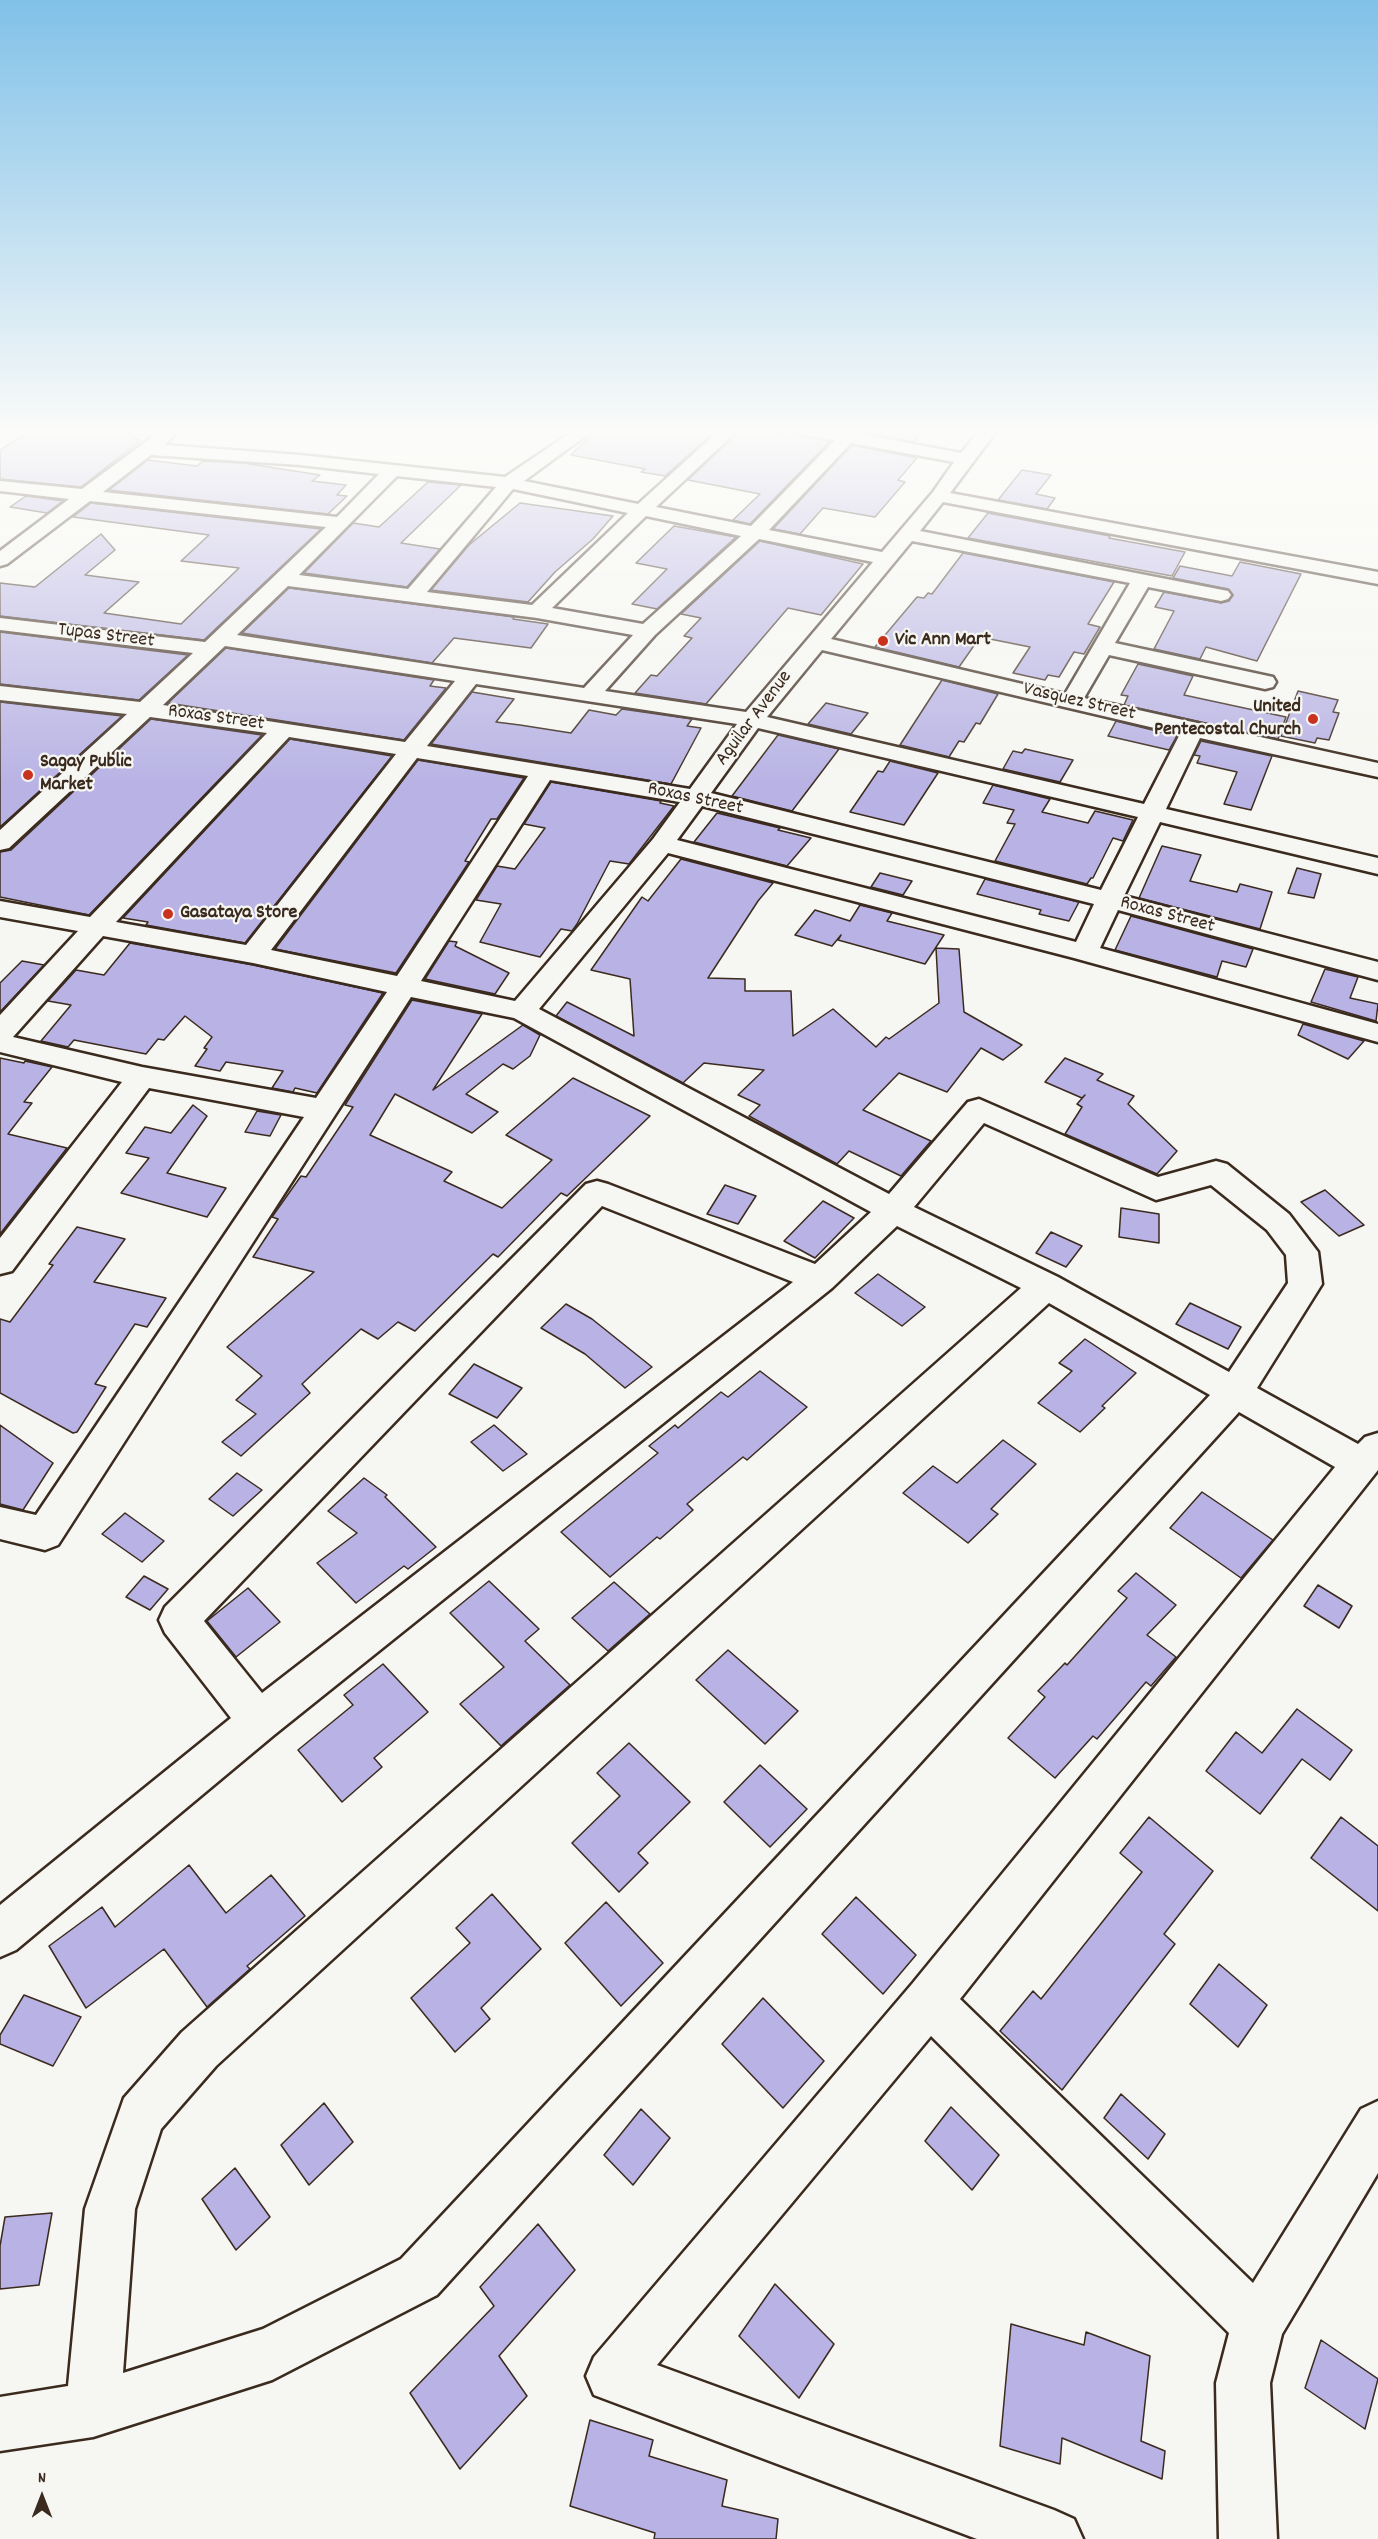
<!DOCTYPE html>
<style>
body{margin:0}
#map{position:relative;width:1378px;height:2539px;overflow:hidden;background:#f6f6f2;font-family:Dekko,sans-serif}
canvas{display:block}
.north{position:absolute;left:12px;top:2467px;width:60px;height:60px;-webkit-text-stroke:4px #f6f6f2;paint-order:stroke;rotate:0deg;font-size:16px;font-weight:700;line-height:24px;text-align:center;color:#3b2a1e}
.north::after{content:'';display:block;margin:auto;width:21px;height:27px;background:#3b2a1e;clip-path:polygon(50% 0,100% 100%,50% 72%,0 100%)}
</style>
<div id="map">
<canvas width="1378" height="2539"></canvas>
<div class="north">N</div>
</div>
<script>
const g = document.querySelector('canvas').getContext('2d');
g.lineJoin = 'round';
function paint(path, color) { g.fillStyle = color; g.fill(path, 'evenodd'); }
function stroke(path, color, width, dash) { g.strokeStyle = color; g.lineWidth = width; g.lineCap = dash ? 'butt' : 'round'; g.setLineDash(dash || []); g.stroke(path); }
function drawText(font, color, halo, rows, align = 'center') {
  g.font = font + ' Dekko,sans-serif'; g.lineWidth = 4.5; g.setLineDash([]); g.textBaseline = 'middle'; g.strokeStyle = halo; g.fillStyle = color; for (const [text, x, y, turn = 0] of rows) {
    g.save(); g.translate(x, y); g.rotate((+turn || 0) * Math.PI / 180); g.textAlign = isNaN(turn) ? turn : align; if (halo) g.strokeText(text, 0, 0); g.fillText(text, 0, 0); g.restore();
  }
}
const building = new Path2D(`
 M 33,429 L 137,429 L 128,435 L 136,436 L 133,439 L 141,440 L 81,487 L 0,479 L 0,450 Z
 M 597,429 L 718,429 L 665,476 L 641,472 L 645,469 L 571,455 Z
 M 741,429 L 755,429 L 830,441 L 750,524 L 733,520 L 760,494 L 688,480 Z
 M 865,429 L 924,429 L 914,442 L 863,432 Z
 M 852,445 L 917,458 L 898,480 L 905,482 L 875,517 L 823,508 L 800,534 L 773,529 Z
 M 148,460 L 197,466 L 203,461 L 243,463 L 320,475 L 312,481 L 346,485 L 337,495 L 347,496 L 328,514 L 109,490 Z
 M 1022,470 L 1051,475 L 1036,494 L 1055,498 L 1047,509 L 998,500 Z
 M 428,482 L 461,485 L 401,543 L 440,549 L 407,587 L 304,573 L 353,523 L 379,527 Z
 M 26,496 L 63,501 L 47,513 L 10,507 Z
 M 91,503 L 321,529 L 204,640 L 0,616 L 0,583 L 35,587 L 101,534 L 115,550 L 85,575 L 139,582 L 104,613 L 181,624 L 239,568 L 181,561 L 209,535 L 73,517 Z
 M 520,503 L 613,516 L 593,539 L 555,572 L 528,602 L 431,590 L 469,545 Z
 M 988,513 L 1110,536 L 1109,538 L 1185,552 L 1172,576 L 968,538 Z
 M 674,526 L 736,537 L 657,609 L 632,604 L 667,569 L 636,563 Z
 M 760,541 L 863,564 L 821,615 L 788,608 L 706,704 L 635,693 L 651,675 L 657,676 L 692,638 L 684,636 L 701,618 L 681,614 Z
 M 963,553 L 1114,582 L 1088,624 L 1100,627 L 1084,654 L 1074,652 L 1059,677 L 1048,675 L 1045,680 L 1013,673 L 1030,647 L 980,637 L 959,667 L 875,647 L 917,597 L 924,598 L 928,593 L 932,594 Z
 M 1240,562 L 1301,574 L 1257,661 L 1206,647 L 1200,659 L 1154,649 L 1174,611 L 1155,607 L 1164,592 L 1221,603 L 1229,601 L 1233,595 L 1228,589 L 1173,578 L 1180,566 L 1232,576 Z
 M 289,588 L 514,617 L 513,619 L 548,624 L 531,648 L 454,638 L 432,663 L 242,633 Z
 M 0,632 L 188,655 L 139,700 L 0,684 Z
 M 226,648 L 434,680 L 430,686 L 446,688 L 404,740 L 168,703 Z
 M 1138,664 L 1193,676 L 1184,695 L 1286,717 L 1278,739 L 1124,705 L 1128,696 L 1121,695 Z
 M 942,680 L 998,694 L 980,724 L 976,723 L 964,742 L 959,741 L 949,757 L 900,745 Z
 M 1298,691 L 1338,700 L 1333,712 L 1339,713 L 1329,740 L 1317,738 L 1315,743 L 1281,736 Z
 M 472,692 L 514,699 L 496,722 L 520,725 L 571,733 L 589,710 L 616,715 L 622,709 L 692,719 L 687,726 L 701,728 L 671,784 L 431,744 Z
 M 0,702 L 122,716 L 0,827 Z
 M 826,703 L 868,713 L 851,734 L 808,724 Z
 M 151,719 L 262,735 L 89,915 L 0,897 L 0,852 L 11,850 Z
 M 1116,721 L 1177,736 L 1169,750 L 1108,736 Z
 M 778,735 L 839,749 L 792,811 L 732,796 Z
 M 290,739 L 392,756 L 245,943 L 146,925 L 148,922 L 123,918 Z
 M 1201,741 L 1272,756 L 1251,810 L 1224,804 L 1237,772 L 1197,763 L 1200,756 L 1194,755 Z
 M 1025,749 L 1073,760 L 1060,782 L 1003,769 L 1013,751 L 1022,753 Z
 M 418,760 L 524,778 L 497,819 L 491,819 L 465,861 L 469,862 L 396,973 L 275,949 Z
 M 890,761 L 938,773 L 904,825 L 850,812 L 878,771 L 883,772 Z
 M 551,782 L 661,801 L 660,803 L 674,806 L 629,864 L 610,861 L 577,924 L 572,931 L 561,929 L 540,957 L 480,942 L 501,904 L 476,900 L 497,866 L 515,869 L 545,828 L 524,824 Z
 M 993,785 L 1050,799 L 1042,812 L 1088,823 L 1095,811 L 1133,820 L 1123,841 L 1113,838 L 1093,878 L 1091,878 L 1087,884 L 995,861 L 1015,824 L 1007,823 L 1014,810 L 983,803 Z
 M 717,813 L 780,828 L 778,830 L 811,838 L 787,866 L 694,842 Z
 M 1162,846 L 1201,855 L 1190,881 L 1237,892 L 1240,884 L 1272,892 L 1260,929 L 1139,898 Z
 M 681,859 L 773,883 L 758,901 L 708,978 L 745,979 L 745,991 L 791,991 L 793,1036 L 833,1009 L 876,1047 L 886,1037 L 889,1039 L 939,1003 L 936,948 L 959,949 L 964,1012 L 1022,1045 L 1003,1060 L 981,1048 L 947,1092 L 899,1073 L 863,1110 L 931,1141 L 901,1176 L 849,1151 L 837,1164 L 749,1116 L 760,1105 L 738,1095 L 764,1070 L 704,1063 L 683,1083 L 556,1016 L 567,1002 L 634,1036 L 630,979 L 591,970 L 642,897 L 648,901 Z
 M 1297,868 L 1321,874 L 1314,898 L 1288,893 Z
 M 880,873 L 912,881 L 903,895 L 871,887 Z
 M 985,879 L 1079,902 L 1069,921 L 1039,914 L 1041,910 L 977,894 Z
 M 860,905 L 892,913 L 887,921 L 944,935 L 925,964 L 838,940 L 841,935 L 832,946 L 795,935 L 815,910 L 850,921 Z
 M 1131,916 L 1253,949 L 1246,967 L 1222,961 L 1217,977 L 1115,950 Z
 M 449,941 L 457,942 L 455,946 L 509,973 L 495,994 L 425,979 Z
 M 130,943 L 253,965 L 383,993 L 317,1093 L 295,1088 L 293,1092 L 272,1088 L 283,1071 L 226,1062 L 220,1071 L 195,1066 L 207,1049 L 204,1048 L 212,1037 L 185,1016 L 164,1040 L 158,1039 L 146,1054 L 74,1040 L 68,1047 L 41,1041 L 71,1005 L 48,1001 L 76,970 L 104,975 Z
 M 22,961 L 44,965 L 0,1012 L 0,983 Z
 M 1325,969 L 1358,977 L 1350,998 L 1378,1004 L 1376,1021 L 1311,1002 Z
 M 412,1000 L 482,1014 L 433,1090 L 523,1025 L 540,1035 L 530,1056 L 513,1069 L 503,1064 L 466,1094 L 498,1112 L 472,1133 L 395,1094 L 370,1135 L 452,1172 L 444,1181 L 502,1208 L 552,1160 L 506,1135 L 573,1078 L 650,1116 L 567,1196 L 561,1193 L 498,1257 L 493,1254 L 415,1331 L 398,1322 L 378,1339 L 361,1329 L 302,1384 L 310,1393 L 241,1456 L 222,1442 L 256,1414 L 236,1400 L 262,1376 L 227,1347 L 314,1272 L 253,1257 L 278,1219 L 272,1217 L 301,1176 L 306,1177 L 353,1107 L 345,1105 Z
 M 1303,1024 L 1364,1041 L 1348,1059 L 1298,1035 Z
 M 0,1058 L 24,1063 L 25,1061 L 52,1067 L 24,1102 L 32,1103 L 8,1134 L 67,1148 L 0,1234 Z
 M 1065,1058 L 1103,1074 L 1097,1080 L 1134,1096 L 1128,1104 L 1177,1151 L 1157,1174 L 1065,1134 L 1082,1107 L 1077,1104 L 1085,1095 L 1082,1098 L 1045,1082 Z
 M 193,1105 L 207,1116 L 167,1173 L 226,1188 L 207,1217 L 121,1193 L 149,1158 L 126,1153 L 145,1127 L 171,1133 Z
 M 257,1111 L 281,1115 L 270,1136 L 245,1132 Z
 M 725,1185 L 756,1196 L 738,1224 L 707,1214 Z
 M 1325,1190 L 1364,1225 L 1339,1236 L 1301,1202 Z
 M 823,1201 L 854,1218 L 815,1258 L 784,1241 Z
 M 1121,1208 L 1159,1214 L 1159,1243 L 1119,1237 Z
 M 77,1227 L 125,1239 L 94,1282 L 166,1298 L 147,1327 L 135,1324 L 95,1384 L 106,1387 L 77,1432 L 73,1433 L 0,1393 L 0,1319 L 10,1322 L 53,1265 L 49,1264 Z
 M 1051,1232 L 1082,1246 L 1066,1267 L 1036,1253 Z
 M 878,1274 L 925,1307 L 902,1326 L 855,1293 Z
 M 1190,1303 L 1241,1327 L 1228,1349 L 1176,1324 Z
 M 566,1304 L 592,1319 L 652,1367 L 625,1388 L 585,1354 L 541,1328 Z
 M 1085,1339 L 1136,1373 L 1102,1406 L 1105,1408 L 1080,1432 L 1038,1403 L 1072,1371 L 1059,1363 Z
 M 474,1364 L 522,1388 L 497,1418 L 449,1394 Z
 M 760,1371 L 807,1407 L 747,1460 L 743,1457 L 687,1504 L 693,1510 L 660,1539 L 657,1537 L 610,1577 L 561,1532 L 658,1453 L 649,1446 L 675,1425 L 678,1428 L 721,1392 L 728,1397 Z
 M 0,1425 L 53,1463 L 23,1510 L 0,1504 Z
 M 494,1425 L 527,1454 L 503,1471 L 471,1442 Z
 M 1003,1440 L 1036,1464 L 991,1509 L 998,1514 L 968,1543 L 903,1493 L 933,1466 L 957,1483 Z
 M 237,1473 L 262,1490 L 233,1516 L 209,1499 Z
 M 364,1478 L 387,1495 L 385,1497 L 436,1547 L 408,1569 L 404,1566 L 356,1603 L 317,1563 L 357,1533 L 328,1511 Z
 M 1202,1492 L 1273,1540 L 1241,1578 L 1170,1528 Z
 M 125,1513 L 164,1541 L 142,1562 L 102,1534 Z
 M 1136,1573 L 1176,1605 L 1147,1635 L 1176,1657 L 1151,1686 L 1146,1682 L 1097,1739 L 1093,1736 L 1055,1778 L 1008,1738 L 1045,1697 L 1038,1691 L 1065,1663 L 1067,1665 L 1127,1598 L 1118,1591 Z
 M 144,1576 L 168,1589 L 150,1610 L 126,1597 Z
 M 489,1581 L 539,1629 L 525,1641 L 570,1685 L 501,1746 L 460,1704 L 504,1667 L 450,1613 Z
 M 614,1582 L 650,1614 L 608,1651 L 572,1618 Z
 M 1318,1585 L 1352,1606 L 1339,1628 L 1304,1606 Z
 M 248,1588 L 280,1622 L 236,1657 L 207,1621 Z
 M 728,1650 L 798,1711 L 765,1744 L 696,1680 Z
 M 383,1664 L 428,1712 L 374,1758 L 382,1767 L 342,1802 L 298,1750 L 353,1705 L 344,1695 Z
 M 1297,1709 L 1352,1750 L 1330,1780 L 1302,1759 L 1260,1814 L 1206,1771 L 1236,1732 L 1262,1753 Z
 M 629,1743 L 690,1802 L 638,1853 L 648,1863 L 619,1892 L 572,1843 L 620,1796 L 597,1773 Z
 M 760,1765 L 807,1809 L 770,1847 L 724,1802 Z
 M 1149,1817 L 1213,1871 L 1164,1934 L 1175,1944 L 1062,2090 L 1000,2031 L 1033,1991 L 1041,1999 L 1142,1872 L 1120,1853 Z
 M 1341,1817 L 1378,1846 L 1378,1911 L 1311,1858 Z
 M 189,1865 L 226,1913 L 271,1875 L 305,1916 L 247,1966 L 250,1969 L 207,2007 L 164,1949 L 86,2008 L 49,1946 L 102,1907 L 115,1927 Z
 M 492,1894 L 541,1949 L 481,2008 L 490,2019 L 455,2052 L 411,1998 L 470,1943 L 456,1928 Z
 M 856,1897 L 916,1955 L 883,1994 L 822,1934 Z
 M 606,1902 L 663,1963 L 621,2006 L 565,1943 Z
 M 1219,1964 L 1267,2005 L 1238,2047 L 1190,2004 Z
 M 24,1995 L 81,2017 L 53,2066 L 0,2044 L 0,2035 Z
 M 763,1998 L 824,2061 L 783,2108 L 722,2044 Z
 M 1121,2094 L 1165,2134 L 1148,2159 L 1104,2118 Z
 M 324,2103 L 353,2142 L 309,2185 L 281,2145 Z
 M 951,2107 L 999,2155 L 972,2190 L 925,2141 Z
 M 641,2109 L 670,2138 L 633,2185 L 604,2155 Z
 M 235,2168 L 270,2217 L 236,2250 L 202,2199 Z
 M 52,2213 L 39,2285 L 0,2289 L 0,2246 L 5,2217 Z
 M 538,2224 L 575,2270 L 499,2356 L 527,2396 L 460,2469 L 410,2393 L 494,2306 L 480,2287 Z
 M 775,2284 L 834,2344 L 799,2398 L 739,2336 Z
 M 1011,2324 L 1084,2345 L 1086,2332 L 1150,2356 L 1141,2441 L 1165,2451 L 1162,2479 L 1062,2438 L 1060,2464 L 1000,2446 Z
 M 1321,2340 L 1378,2379 L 1365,2429 L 1305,2388 Z
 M 590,2420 L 653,2440 L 649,2456 L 727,2480 L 722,2506 L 778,2519 L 776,2539 L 654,2539 L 655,2533 L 570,2506 Z`);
const minor = new Path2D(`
 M 576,429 L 595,429 L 524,481 L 638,504 L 721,429 L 739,429 L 656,507 L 751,526 L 835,440 L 795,433 L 793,429 L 843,432 L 845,429 L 863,429 L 859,434 L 961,453 L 981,429 L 998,429 L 950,493 L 1378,572 L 1378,584 L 943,502 L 920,531 L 1228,591 L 1231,595 L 1228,599 L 1221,601 L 1148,587 L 1115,643 L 1273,677 L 1276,682 L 1273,687 L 1265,689 L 1109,655 L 1084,698 L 1378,763 L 1378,777 L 1200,738 L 1166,809 L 1378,858 L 1378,874 L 1160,822 L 1124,896 L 1378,962 L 1378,980 L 1118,910 L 1100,948 L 1378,1024 L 1378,1042 L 1074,958 L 668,853 L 539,1009 L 889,1194 L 968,1102 L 979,1099 L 1158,1177 L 1216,1161 L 1227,1164 L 1289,1214 L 1318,1252 L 1322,1284 L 1257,1388 L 1358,1444 L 1365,1437 L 1378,1433 L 1378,1470 L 960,1999 L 1253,2283 L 1361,2109 L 1378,2101 L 1378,2173 L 1282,2334 L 1270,2383 L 1277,2539 L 1219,2539 L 1216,2383 L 1229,2333 L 931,2036 L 657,2365 L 1054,2510 L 1074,2519 L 1083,2539 L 977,2539 L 594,2395 L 586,2376 L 594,2357 L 912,1984 L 1335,1467 L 1239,1412 L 437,2295 L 272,2380 L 93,2437 L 0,2451 L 0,2397 L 68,2386 L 85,2209 L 124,2098 L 182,2032 L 1021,1288 L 897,1226 L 832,1288 L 274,1735 L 16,1950 L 0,1957 L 0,1905 L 231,1718 L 165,1633 L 159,1620 L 165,1607 L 586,1184 L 597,1181 L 608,1184 L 815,1264 L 871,1212 L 514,1018 L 411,997 L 58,1545 L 45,1550 L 0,1539 L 0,1507 L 36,1515 L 304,1117 L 149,1088 L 12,1271 L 0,1274 L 0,1238 L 122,1082 L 0,1052 L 0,1015 L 78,931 L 0,917 L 0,901 L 90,917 L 267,733 L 150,717 L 9,848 L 0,850 L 0,830 L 127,714 L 0,700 L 0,686 L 140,702 L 193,653 L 0,630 L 0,618 L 205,642 L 326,527 L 90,501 L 7,564 L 0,566 L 0,551 L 69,499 L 0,491 L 0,481 L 82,489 L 159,432 L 171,432 L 174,436 L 164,445 L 300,455 L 505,477 ZM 851,443 L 954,462 L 933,492 L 882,552 L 769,530 ZM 151,455 L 300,465 L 379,474 L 337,517 L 103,492 ZM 397,476 L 496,487 L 408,589 L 299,575 ZM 513,489 L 628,513 L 532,605 L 427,592 ZM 646,516 L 741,536 L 643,624 L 552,608 ZM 759,539 L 873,562 L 746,712 L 605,691 L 655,635 ZM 912,541 L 1130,583 L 1065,694 L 831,639 ZM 288,586 L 537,618 L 633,635 L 584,688 L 237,635 ZM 225,646 L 455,681 L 405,742 L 163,705 ZM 822,650 L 1180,734 L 1144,804 L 767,717 ZM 476,684 L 737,724 L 690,789 L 427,746 ZM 758,728 L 1138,817 L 1101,890 L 711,793 ZM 289,737 L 396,754 L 246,945 L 116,922 ZM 417,758 L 528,776 L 397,976 L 271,950 ZM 550,780 L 680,802 L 653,839 L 515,1001 L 421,981 ZM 702,806 L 1094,904 L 1076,942 L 677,840 ZM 103,936 L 253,963 L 387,992 L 316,1098 L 142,1067 L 13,1037 ZM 984,1123 L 1156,1200 L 1211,1185 L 1267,1230 L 1286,1255 L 1288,1283 L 1229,1372 L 1058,1277 L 914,1207 ZM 602,1206 L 793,1282 L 262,1693 L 204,1621 ZM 1049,1303 L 1210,1395 L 401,2259 L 263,2329 L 123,2373 L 135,2209 L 161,2129 L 216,2066 Z`);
const markers = [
 [883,641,6,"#c8321e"],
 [1313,719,6,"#c8321e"],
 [28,775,6,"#c8321e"],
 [168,914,6,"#c8321e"]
];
const farStreetnames = [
 ["Tupas Street",106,637,7],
 ["Vasquez Street",1079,703,13],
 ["Roxas Street",216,719,8],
 ["Aguilar Avenue",755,719,-53],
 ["Roxas Street",695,800,12],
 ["Roxas Street",1167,916,15]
];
const farPoinames = [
 ["Vic Ann Mart",895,641],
 ["United",1301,708,"right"],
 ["Pentecostal Church",1301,731,"right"],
 ["Sagay Public",40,763],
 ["Market",40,786],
 ["Gasataya Store",180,914]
];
paint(building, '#b8b3e4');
stroke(building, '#3b2a1e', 1.5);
stroke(minor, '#3b2a1e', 5);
paint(minor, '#f6f6f2');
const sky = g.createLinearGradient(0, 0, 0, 785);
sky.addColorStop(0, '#81c1e8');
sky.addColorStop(0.55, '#fbfbf9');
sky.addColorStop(1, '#fbfbf900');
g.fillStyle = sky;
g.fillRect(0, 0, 1378, 785);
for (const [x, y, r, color] of markers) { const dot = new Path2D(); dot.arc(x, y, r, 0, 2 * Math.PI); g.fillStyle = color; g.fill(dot); stroke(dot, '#f6f6f2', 2); }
drawText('20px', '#3b2a1e', '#f6f6f2', farStreetnames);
drawText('bold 20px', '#3b2a1e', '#f6f6f2', farPoinames, 'left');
</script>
